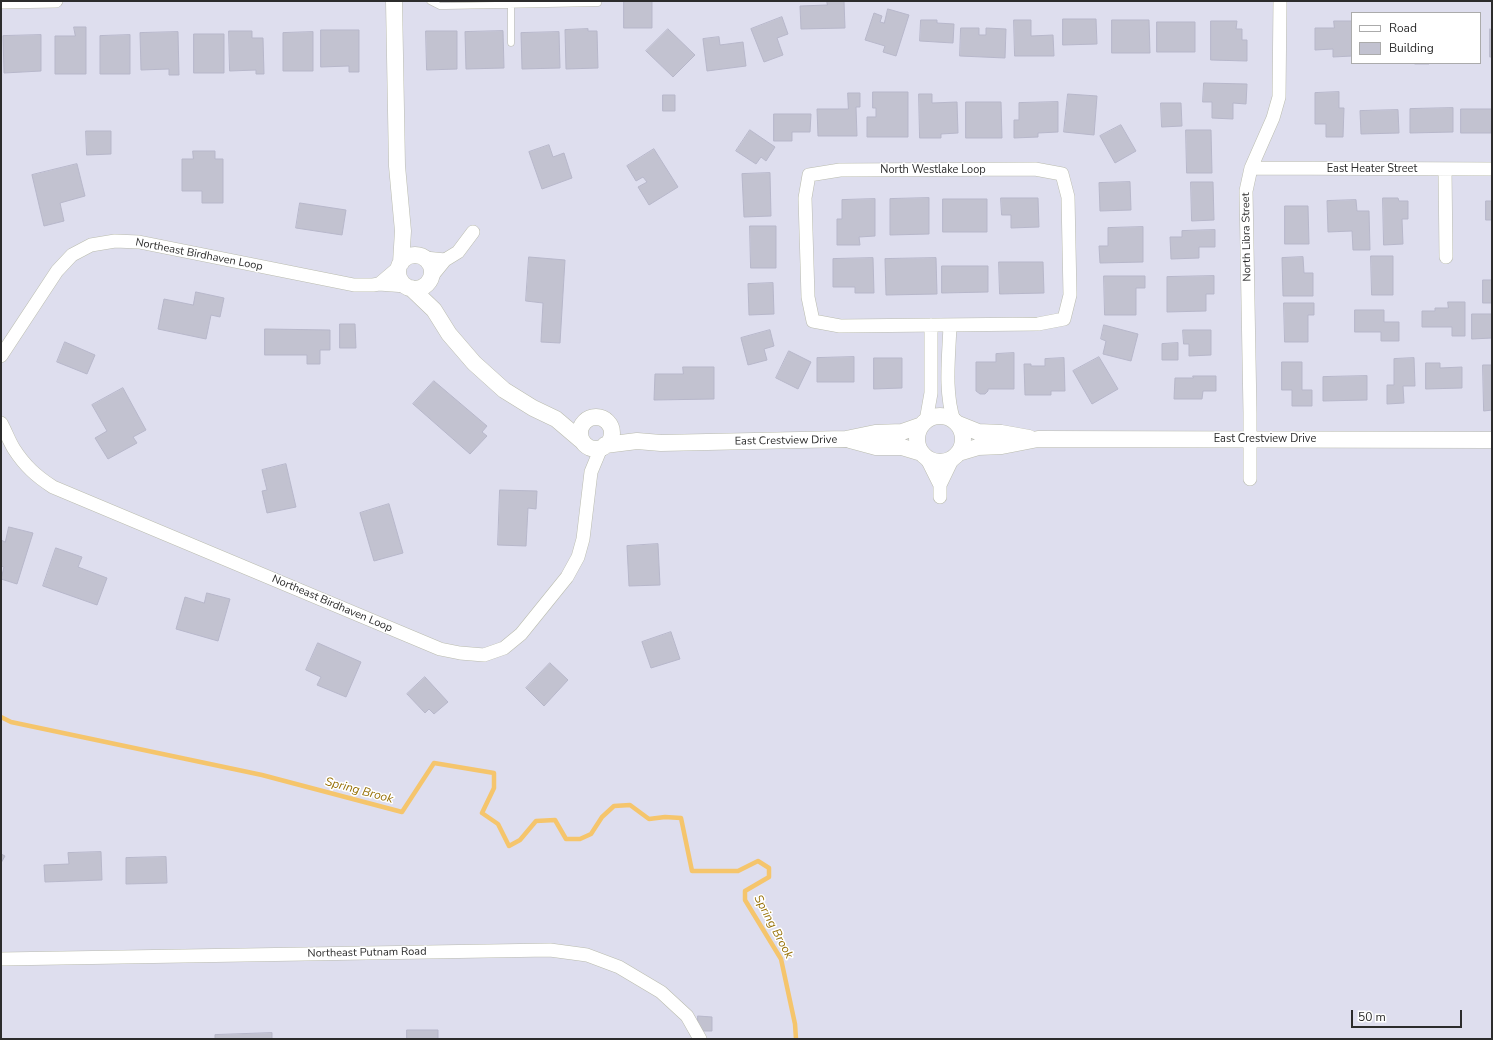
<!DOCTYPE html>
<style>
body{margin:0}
#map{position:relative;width:1493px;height:1040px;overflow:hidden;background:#dedeee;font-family:"Nunito Sans",sans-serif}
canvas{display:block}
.frame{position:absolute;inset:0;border:2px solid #2c2c2c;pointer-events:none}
.legend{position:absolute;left:1351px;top:12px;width:130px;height:52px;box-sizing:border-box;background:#fff;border:1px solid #ababab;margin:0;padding:5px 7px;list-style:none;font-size:12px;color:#2c2c2c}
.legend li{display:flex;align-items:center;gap:8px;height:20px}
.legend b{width:20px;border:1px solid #ababab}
.scale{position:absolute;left:1351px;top:1010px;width:111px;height:18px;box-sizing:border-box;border:2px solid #2c2c2c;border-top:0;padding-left:5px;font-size:12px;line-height:14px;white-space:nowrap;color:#2c2c2c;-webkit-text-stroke:3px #fff;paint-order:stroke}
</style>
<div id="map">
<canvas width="1493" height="1040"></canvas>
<div class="frame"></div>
<ul class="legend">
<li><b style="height:5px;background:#fff"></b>Road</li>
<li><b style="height:11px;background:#c2c2d0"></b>Building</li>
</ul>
<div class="scale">50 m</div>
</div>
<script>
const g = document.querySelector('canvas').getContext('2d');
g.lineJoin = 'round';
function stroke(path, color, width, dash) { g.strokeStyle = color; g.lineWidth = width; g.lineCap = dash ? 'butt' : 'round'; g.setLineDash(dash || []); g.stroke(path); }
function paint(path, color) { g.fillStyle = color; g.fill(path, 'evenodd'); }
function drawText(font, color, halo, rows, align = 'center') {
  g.font = font + ' "Nunito Sans",sans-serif'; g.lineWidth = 3; g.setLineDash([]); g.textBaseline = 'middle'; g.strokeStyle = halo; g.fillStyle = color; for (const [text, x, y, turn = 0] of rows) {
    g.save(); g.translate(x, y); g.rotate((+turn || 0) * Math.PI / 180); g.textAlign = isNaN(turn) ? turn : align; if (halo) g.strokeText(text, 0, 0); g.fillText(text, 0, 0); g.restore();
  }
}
const stream = new Path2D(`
 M 1,717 L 11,722 L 262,775 L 402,812 L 434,763 L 494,773 L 494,788 L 482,813 L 498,824 L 509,846 L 520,840 L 536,821 L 555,820 L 566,839 L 580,839 L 591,834 L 602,817 L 614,806 L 630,805 L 649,819 L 665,817 L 681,818 L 692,871 L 738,871 L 758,861 L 769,868 L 769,877 L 745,891 L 745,900 L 781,959 L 795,1024 L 796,1039`);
const building = new Path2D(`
 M 624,1 L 652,1 L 652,28 L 624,28 Z
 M 827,1 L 844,1 L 845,28 L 801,29 L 800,6 L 827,5 Z
 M 888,9 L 909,15 L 896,56 L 883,52 L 885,46 L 865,40 L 874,13 L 882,16 L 880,22 L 884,23 Z
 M 782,17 L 788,34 L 777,38 L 783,55 L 764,62 L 751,29 Z
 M 1063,19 L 1096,19 L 1097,44 L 1063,45 Z
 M 921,20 L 937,20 L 937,23 L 954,24 L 953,43 L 920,41 Z
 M 1014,20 L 1031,20 L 1031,36 L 1053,35 L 1054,56 L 1015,56 Z
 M 1112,20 L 1149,20 L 1150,53 L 1112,53 Z
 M 1211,21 L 1237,21 L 1236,29 L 1242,29 L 1242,40 L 1247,40 L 1247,61 L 1211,60 Z
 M 1334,21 L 1352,21 L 1352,56 L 1333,57 L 1333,49 L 1315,50 L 1315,28 L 1334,28 Z
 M 1157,22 L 1195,22 L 1195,52 L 1157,52 Z
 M 74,27 L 86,27 L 86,74 L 55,74 L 55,36 L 75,36 Z
 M 961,28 L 979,28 L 979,35 L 986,35 L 986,28 L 1006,29 L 1005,58 L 960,56 Z
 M 588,29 L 588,31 L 597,31 L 598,68 L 566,69 L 565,30 Z
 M 668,29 L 695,55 L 673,77 L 646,51 Z
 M 1490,29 L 1492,30 L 1492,57 L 1490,57 Z
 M 321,30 L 359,30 L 359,72 L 349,72 L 349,66 L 321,67 Z
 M 229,31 L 252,31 L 252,38 L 263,38 L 264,74 L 256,74 L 256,70 L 230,71 Z
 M 426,31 L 457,31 L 457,69 L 427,70 Z
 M 503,31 L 504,68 L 466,69 L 465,32 Z
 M 178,32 L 179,75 L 169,75 L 169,69 L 141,70 L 140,33 Z
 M 313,32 L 313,71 L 283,71 L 283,33 Z
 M 559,32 L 560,68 L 522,69 L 521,33 Z
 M 194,34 L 224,34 L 224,73 L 194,73 Z
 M 41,35 L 41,71 L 4,73 L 3,36 Z
 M 130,35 L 130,74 L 100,74 L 100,36 Z
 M 719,37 L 720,45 L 743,42 L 746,66 L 707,71 L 703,39 Z
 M 1415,63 L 1429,63 L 1429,64 L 1415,64 Z
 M 1204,83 L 1247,84 L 1246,104 L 1233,103 L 1233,119 L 1212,118 L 1212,102 L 1203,102 Z
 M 873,92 L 908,92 L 908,137 L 867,137 L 867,117 L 876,117 L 876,108 L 873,108 Z
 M 1339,92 L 1339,108 L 1344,108 L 1343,137 L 1326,137 L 1326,124 L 1315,124 L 1315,93 Z
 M 848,93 L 860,93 L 860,107 L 856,107 L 857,136 L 818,136 L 817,109 L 848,109 Z
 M 919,94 L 932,94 L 932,103 L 957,102 L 958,133 L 941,134 L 941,138 L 920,138 Z
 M 1068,94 L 1097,96 L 1094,135 L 1064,132 Z
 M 663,95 L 675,95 L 675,111 L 663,111 Z
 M 966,102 L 1001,102 L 1002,138 L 966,138 Z
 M 1058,102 L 1058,132 L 1038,133 L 1038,137 L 1014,138 L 1014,120 L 1019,120 L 1019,103 Z
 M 1161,103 L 1181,103 L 1182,126 L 1162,127 Z
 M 1453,108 L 1453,132 L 1410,133 L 1410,109 Z
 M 1461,109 L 1492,109 L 1491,133 L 1461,133 Z
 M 1398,110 L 1399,133 L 1361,134 L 1360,111 Z
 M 774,114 L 811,114 L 810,132 L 792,132 L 792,141 L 774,141 Z
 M 1121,125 L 1136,151 L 1115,163 L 1100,136 Z
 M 750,130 L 775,147 L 766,161 L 761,157 L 756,164 L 736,151 Z
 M 1186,130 L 1211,130 L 1212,173 L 1187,173 Z
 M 86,131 L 111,131 L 111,154 L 87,155 Z
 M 549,145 L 553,157 L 564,153 L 572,178 L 542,189 L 529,152 Z
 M 654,149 L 678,187 L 649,205 L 638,187 L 647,182 L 643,177 L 636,181 L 627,166 Z
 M 193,151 L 215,151 L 215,159 L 223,159 L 223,203 L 202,203 L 202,191 L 182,191 L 182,159 L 193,159 Z
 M 77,164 L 85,196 L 60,203 L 64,221 L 44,226 L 32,175 Z
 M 770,173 L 771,216 L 744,217 L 742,174 Z
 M 1130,182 L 1131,210 L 1100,211 L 1099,183 Z
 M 1191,182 L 1213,182 L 1214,220 L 1192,221 Z
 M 929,198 L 929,234 L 890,235 L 890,199 Z
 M 1001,198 L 1038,198 L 1039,227 L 1011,228 L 1011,215 L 1002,215 Z
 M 1383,198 L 1398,198 L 1399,201 L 1408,201 L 1408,219 L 1402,219 L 1403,244 L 1384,245 Z
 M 875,199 L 875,236 L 859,237 L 860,245 L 837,245 L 837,219 L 842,219 L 842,200 Z
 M 943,199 L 987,199 L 987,232 L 943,232 Z
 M 1356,200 L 1357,211 L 1369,211 L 1370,250 L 1353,250 L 1352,231 L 1328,232 L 1327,201 Z
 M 1486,201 L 1492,201 L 1492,220 L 1486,220 Z
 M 300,203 L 346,210 L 342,235 L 296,228 Z
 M 1285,206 L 1308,206 L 1309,244 L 1285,244 Z
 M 750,226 L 776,226 L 776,268 L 751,268 Z
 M 1143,227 L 1143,262 L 1100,263 L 1099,246 L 1108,246 L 1108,228 Z
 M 1215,230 L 1215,247 L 1199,247 L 1199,258 L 1171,259 L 1170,237 L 1182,237 L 1182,231 Z
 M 1371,256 L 1393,256 L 1393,295 L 1372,295 Z
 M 529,257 L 565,260 L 560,343 L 541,342 L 543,303 L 526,301 Z
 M 1303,257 L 1304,273 L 1313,273 L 1313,296 L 1283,296 L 1282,258 Z
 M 873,258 L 874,293 L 855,293 L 855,287 L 833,287 L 833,259 Z
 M 936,258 L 937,294 L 886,295 L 885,259 Z
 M 999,262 L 1043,262 L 1044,293 L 1000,294 Z
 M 942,266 L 988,266 L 988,292 L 942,293 Z
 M 1104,276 L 1145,276 L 1145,288 L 1136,288 L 1136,315 L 1105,315 Z
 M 1214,276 L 1214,294 L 1206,294 L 1206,311 L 1167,312 L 1167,277 Z
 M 1483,280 L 1492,280 L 1492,303 L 1483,303 Z
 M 773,283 L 774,314 L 749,315 L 748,284 Z
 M 196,292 L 224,298 L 220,317 L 211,315 L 206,339 L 158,329 L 164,299 L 193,305 Z
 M 1448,302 L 1465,302 L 1465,336 L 1452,336 L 1452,327 L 1422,327 L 1422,311 L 1435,311 L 1435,308 L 1448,308 Z
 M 1284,303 L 1314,303 L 1314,315 L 1308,315 L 1308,342 L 1285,342 Z
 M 1355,310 L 1384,310 L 1384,322 L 1399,322 L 1399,341 L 1381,341 L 1381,332 L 1355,332 Z
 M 1472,314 L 1492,314 L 1492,338 L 1472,339 Z
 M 340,324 L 355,324 L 356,348 L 340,348 Z
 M 1104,325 L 1138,334 L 1131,361 L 1103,354 L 1106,341 L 1101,339 Z
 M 265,329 L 330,330 L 330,350 L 320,350 L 320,364 L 307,364 L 307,355 L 265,355 Z
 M 770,330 L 774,346 L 764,349 L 767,360 L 748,365 L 741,338 Z
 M 1183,330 L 1211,330 L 1211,355 L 1189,356 L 1189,344 L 1184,344 Z
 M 65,342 L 95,355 L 87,374 L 57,362 Z
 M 1178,343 L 1178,360 L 1162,360 L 1162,344 Z
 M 789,351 L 811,362 L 798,389 L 776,378 Z
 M 1014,353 L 1014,389 L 988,389 L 988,391 L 985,394 L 980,394 L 976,391 L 976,362 L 996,362 L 996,354 Z
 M 854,357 L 854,382 L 817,382 L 817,358 Z
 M 1099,357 L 1118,389 L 1092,404 L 1073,371 Z
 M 874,358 L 902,358 L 902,388 L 874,389 Z
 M 1064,358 L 1065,391 L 1051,391 L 1051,395 L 1025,395 L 1024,364 L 1031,364 L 1031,366 L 1045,366 L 1045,359 Z
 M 1414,358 L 1415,386 L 1403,386 L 1404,403 L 1387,404 L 1387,385 L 1394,385 L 1394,359 Z
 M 1282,362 L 1302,362 L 1302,390 L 1312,390 L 1312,406 L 1292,406 L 1292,390 L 1282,390 Z
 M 1426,363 L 1440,363 L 1440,368 L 1462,367 L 1462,388 L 1426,389 Z
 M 1483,365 L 1492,365 L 1492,410 L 1484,411 Z
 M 683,367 L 714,367 L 714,399 L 654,400 L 655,374 L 683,374 Z
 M 1193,376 L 1216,376 L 1216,391 L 1203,391 L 1202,399 L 1174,399 L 1175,378 L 1193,378 Z
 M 1367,376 L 1367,400 L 1323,401 L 1323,377 Z
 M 434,381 L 487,426 L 482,432 L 487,436 L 470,454 L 413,404 Z
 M 123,388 L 146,430 L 133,437 L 137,443 L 108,459 L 95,438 L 107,431 L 92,405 Z
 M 286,464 L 296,507 L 267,513 L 262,491 L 267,490 L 262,470 Z
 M 500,490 L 537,491 L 536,509 L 528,508 L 526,546 L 498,545 Z
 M 389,504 L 403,553 L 374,561 L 360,513 Z
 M 9,527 L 33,533 L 17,584 L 1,579 L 4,567 L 1,566 L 1,540 L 5,542 Z
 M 658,544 L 660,585 L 629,586 L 627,546 Z
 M 56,548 L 82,557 L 78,567 L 107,578 L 97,605 L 43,586 Z
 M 207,593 L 230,599 L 218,641 L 176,629 L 185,597 L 204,603 Z
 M 671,632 L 680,659 L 651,668 L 642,642 Z
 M 318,643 L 361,662 L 346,697 L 317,685 L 321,677 L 306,670 Z
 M 550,663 L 568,680 L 544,706 L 526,688 Z
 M 425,677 L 448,702 L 434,714 L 429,709 L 425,713 L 407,694 Z
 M 101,852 L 102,880 L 45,882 L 44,865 L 69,864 L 68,853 Z
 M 1,854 L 5,856 L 1,863 Z
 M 166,857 L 167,883 L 126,884 L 126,858 Z
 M 698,1016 L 712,1017 L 712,1031 L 698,1031 Z
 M 407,1030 L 438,1030 L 438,1039 L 407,1039 Z
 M 272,1033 L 272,1039 L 215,1039 L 215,1035 Z`);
const service = new Path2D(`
 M 430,1 L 440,6 L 445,6 L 598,3
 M 511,5 L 511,43`);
const minor = new Path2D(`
 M 1,2 L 56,1
 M 1251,168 L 1492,169
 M 1035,169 L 1062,174 L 1068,197 L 1070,295 L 1064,319 L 1038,324 L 840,326 L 813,321 L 808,297 L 805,198 L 809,175 L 840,170 Z
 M 1445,169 L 1446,257
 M 425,258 L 445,260
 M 432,276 L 445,260 L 458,252 L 473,232
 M 379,284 L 399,267
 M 950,325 C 949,356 944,391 954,421
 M 1,356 L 57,271 L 72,255 L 91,245 L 115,241 L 139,242 L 354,285 L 373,285 L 379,284 L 406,286
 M 926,421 L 931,393 L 931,325
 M 1,423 C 6,432 9,441 14,449 C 25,466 36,476 53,487 L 440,649 L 460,653 L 484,655 L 504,648 L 521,634 L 567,577 L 578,557 L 583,539 L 591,472 L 601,448
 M 926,457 L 940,485 L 940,497
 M 1250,479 L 1250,413 L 1246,191 L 1251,168 L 1273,118 L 1279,97 L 1280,1
 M 940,485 L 954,456
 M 1,959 L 550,950 L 587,955 L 619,967 L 661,992 L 687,1016 L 700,1039`);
const tertiary = new Path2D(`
 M 394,1 L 397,166 L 403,231 L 401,263
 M398 272a17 17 0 1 1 34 0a17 17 0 1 1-34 0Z
 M 411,288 L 434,310 L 449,334 L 474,363 L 504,390 L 533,408 L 556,419 L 583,442
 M917 439a23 23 0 1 1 46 0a23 23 0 1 1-46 0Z
 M580 433a16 16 0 1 1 32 0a16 16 0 1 1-32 0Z
 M 958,424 L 978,432 L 1001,433 L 1029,438
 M 850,440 L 876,447 L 902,447 L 922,453
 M 605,445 L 637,441 L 661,443 L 846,439 L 875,433 L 902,432 L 922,425
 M 958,453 L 978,447 L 1002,446 L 1038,439 L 1492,440`);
const streetNames = [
 ["East Heater Street",1372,169],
 ["North Westlake Loop",933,170],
 ["North Libra Street",1247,237,-91],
 ["Northeast Birdhaven Loop",199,255,11],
 ["East Crestview Drive",1265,439],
 ["East Crestview Drive",786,441,-1],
 ["Northeast Birdhaven Loop",332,604,23],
 ["Northeast Putnam Road",367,953,-1]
];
const waterNames = [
 ["Spring Brook",359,791,15],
 ["Spring Brook",773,927,62]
];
stroke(stream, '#f5c56c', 4.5);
paint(building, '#c2c2d0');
stroke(building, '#b7b7ca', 1);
stroke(service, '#babcae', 7);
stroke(minor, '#babcae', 14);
stroke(tertiary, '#babcae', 17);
stroke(service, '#fff', 6);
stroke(minor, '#fff', 13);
stroke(tertiary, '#fff', 16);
drawText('11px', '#2c2c2c', '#fff', streetNames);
drawText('italic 12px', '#967007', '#fff', waterNames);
</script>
